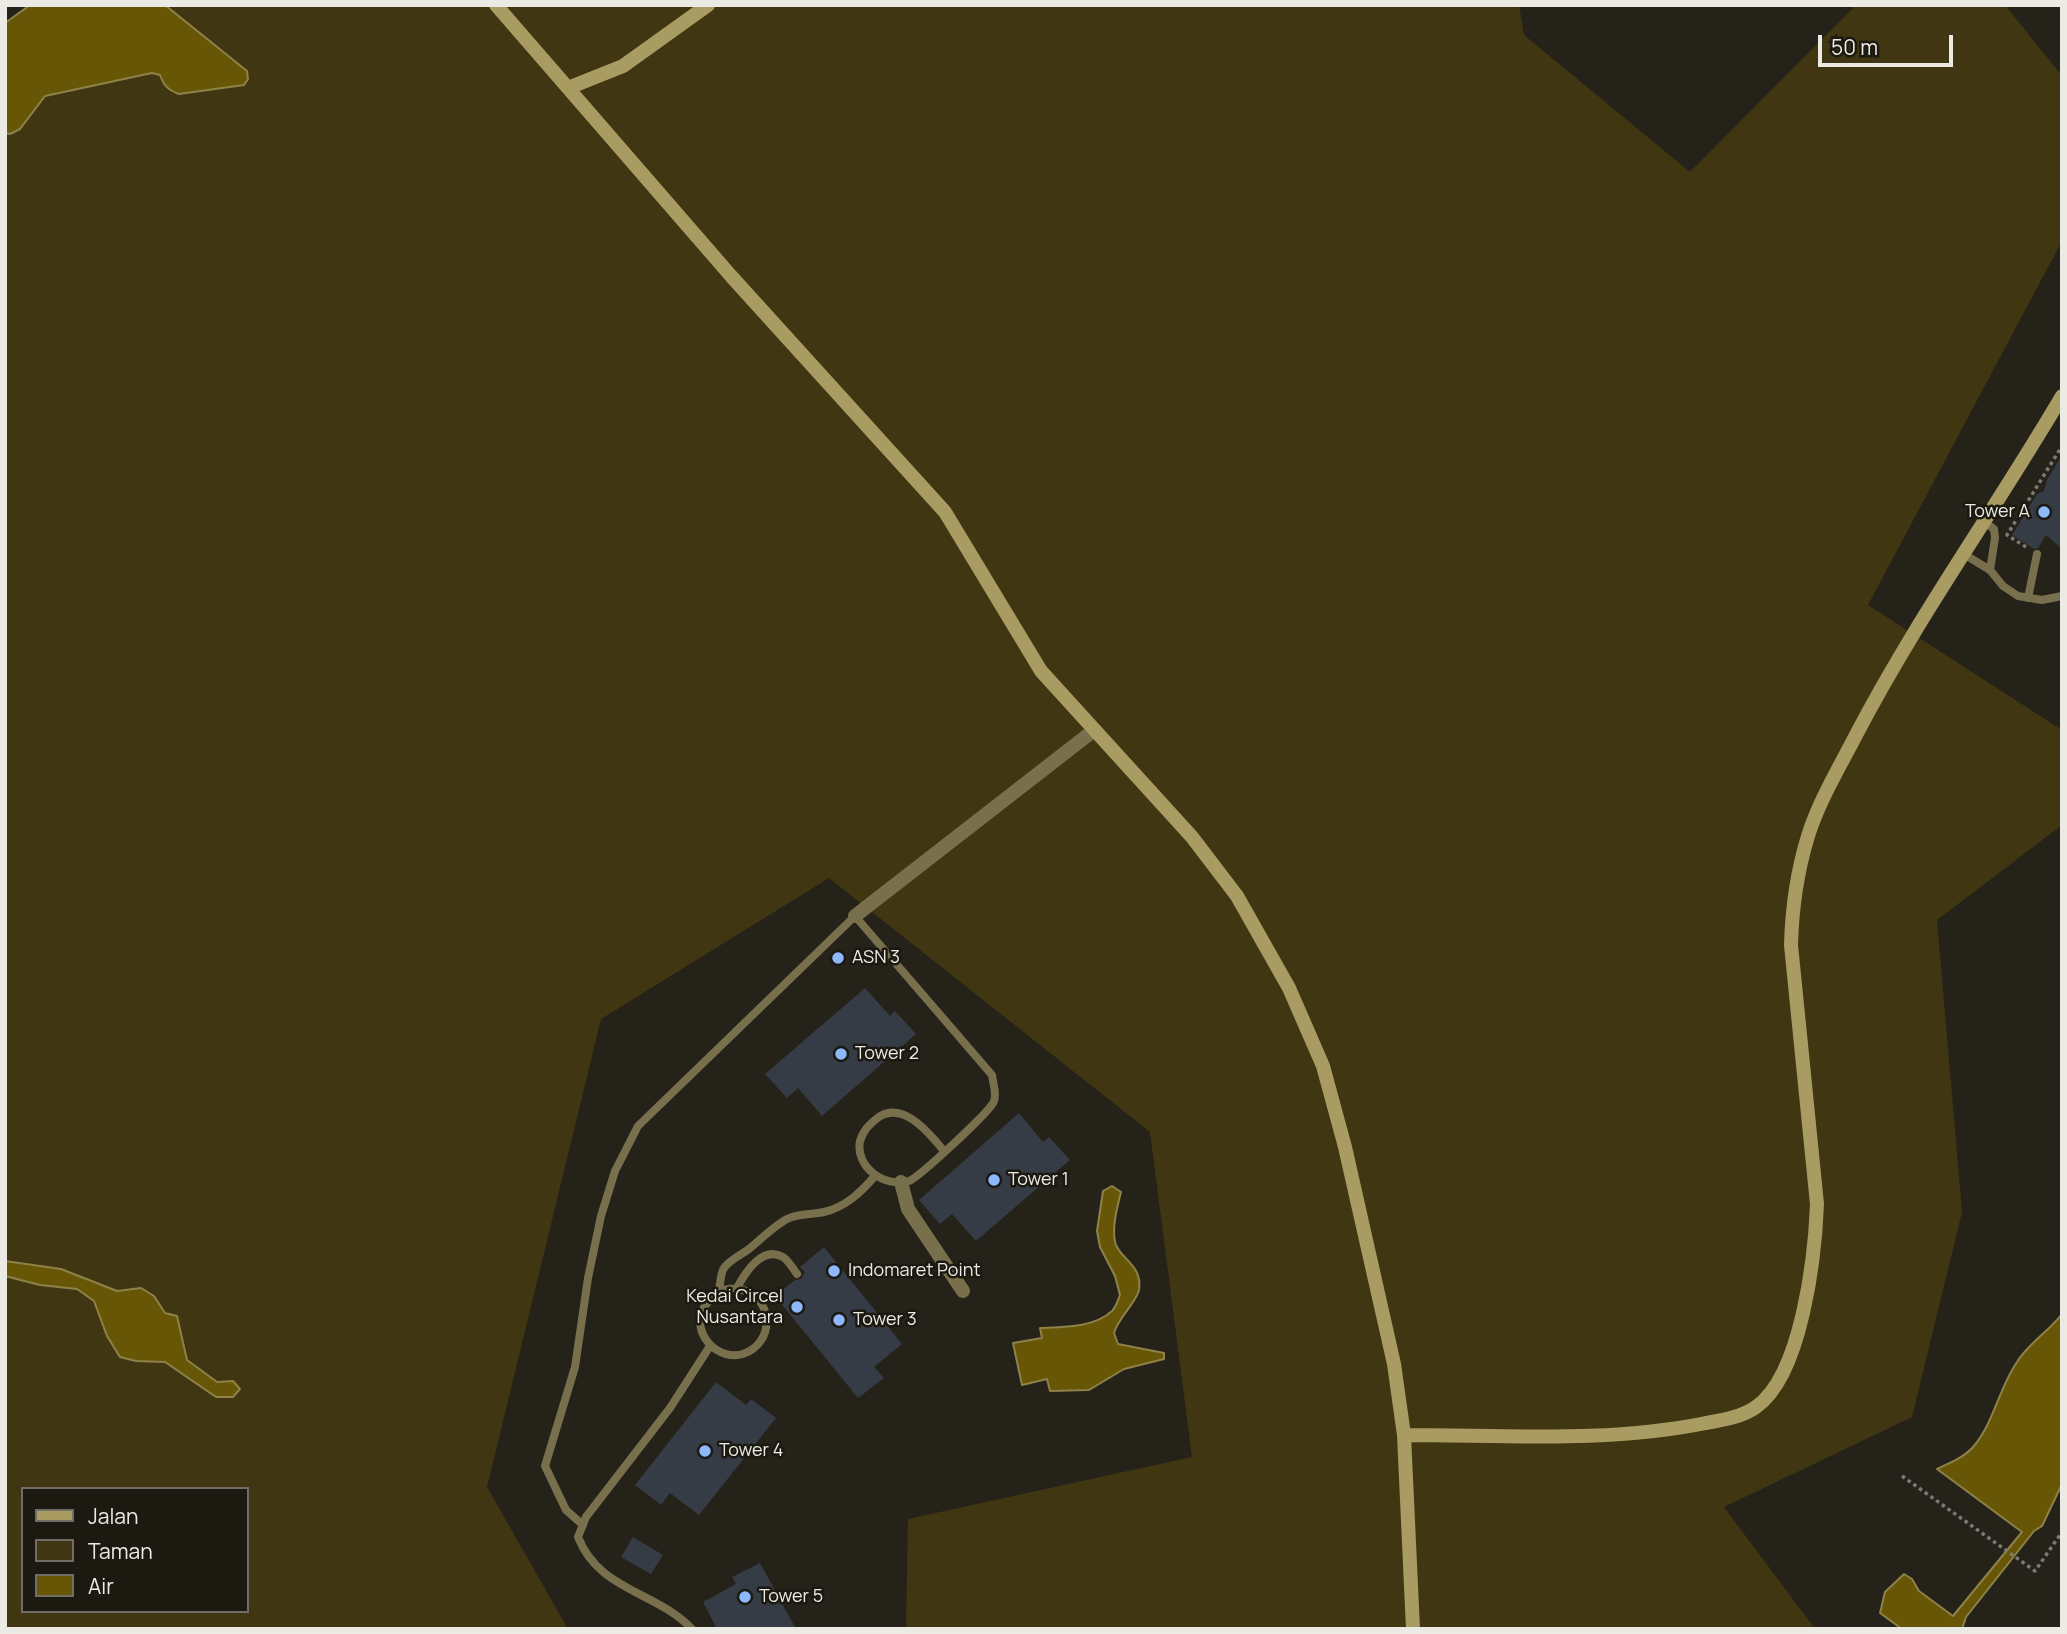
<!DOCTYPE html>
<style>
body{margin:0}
#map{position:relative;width:2067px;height:1634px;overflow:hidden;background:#252219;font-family:Manrope,sans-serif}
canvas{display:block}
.frame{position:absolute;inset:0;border:7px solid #eceae4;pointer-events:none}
.legend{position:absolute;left:21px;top:1487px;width:228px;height:126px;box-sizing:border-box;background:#1b1910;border:2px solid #6f6d65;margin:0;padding:9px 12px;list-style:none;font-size:21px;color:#eceae4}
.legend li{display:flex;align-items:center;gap:14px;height:35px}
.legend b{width:35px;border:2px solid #6f6d65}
.scale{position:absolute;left:1818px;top:35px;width:135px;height:32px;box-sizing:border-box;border:4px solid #eceae4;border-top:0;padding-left:9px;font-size:21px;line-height:24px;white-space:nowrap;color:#eceae4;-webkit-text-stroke:5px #1b1910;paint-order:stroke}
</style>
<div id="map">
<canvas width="2067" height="1634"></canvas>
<div class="frame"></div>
<ul class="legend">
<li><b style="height:9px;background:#a99c63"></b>Jalan</li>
<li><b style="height:19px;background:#403712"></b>Taman</li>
<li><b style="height:19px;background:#665606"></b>Air</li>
</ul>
<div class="scale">50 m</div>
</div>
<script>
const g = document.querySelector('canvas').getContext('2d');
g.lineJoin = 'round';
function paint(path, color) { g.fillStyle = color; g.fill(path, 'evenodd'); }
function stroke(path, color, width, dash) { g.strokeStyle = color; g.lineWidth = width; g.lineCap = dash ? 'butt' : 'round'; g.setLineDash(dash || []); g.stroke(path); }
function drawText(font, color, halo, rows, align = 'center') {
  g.font = font + ' Manrope,sans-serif'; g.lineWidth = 5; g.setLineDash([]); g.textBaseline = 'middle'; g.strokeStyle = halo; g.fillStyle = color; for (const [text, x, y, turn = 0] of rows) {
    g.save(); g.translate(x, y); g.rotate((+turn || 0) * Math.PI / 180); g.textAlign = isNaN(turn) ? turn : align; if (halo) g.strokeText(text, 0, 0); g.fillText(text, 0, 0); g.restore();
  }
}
const green = new Path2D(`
 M 57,5 L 1519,5 L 1524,35 L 1690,172 L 1856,5 L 2005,5 L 2062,76 L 2062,241 L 1868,605 L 2062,730 L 2062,825 L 1937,920 L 1962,1212 L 1912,1417 L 1724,1507 L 1815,1629 L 906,1629 L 908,1519 L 1192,1457 L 1150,1132 L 829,878 L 601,1019 L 487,1487 L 568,1629 L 5,1629 L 5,64 ZM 23,1489 L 247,1489 L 247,1611 L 23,1611 Z`);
const water = new Path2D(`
 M 30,5 L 165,5 L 247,71 L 248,79 L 244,85 L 179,94 C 168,90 164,86 160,75 L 152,73 L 45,96 L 20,129 L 10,134 L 5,133 L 5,23 Z
 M 1112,1186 L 1121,1192 C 1117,1208 1112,1226 1115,1242 C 1118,1258 1143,1264 1139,1290 C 1136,1303 1118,1318 1114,1333 L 1118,1344 L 1164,1353 L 1164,1359 L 1124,1369 L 1089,1390 L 1050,1391 L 1047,1379 L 1022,1385 L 1013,1343 L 1042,1338 L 1040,1328 C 1062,1327 1094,1328 1112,1311 C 1116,1307 1118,1300 1120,1295 L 1115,1276 L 1100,1247 L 1097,1231 L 1103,1191 Z
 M 5,1261 L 61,1269 L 117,1291 L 141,1288 L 154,1296 L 165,1313 L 177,1316 L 187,1360 L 217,1382 L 233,1381 L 240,1389 L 233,1397 L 216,1397 L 165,1362 L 136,1361 L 120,1357 L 107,1336 L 94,1301 L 77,1289 L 40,1285 L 5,1276 Z
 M 2062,1314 L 2062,1484 L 2042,1526 L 2034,1531 L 1966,1617 L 1962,1629 L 1902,1629 L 1880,1613 L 1885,1592 L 1904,1574 L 1912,1579 L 1919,1591 L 1953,1616 L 2022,1532 L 1937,1469 C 1949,1463 1965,1457 1974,1446 C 1994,1422 1999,1388 2017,1362 C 2028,1344 2049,1331 2062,1314 Z`);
const building = new Path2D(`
 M 2062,455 L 2062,549 L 2046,535 L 2038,548 L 2034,549 L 2012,535 L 2037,494 L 2044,491 L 2047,480 Z
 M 865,988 L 890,1016 L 895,1011 L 916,1034 L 822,1116 L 798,1088 L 787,1098 L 765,1074 Z
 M 1019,1113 L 1043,1142 L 1049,1137 L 1070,1160 L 976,1241 L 952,1214 L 940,1224 L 919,1200 Z
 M 824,1247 L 902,1344 L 874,1367 L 884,1378 L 858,1398 L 775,1296 L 795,1280 L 801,1279 L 805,1272 L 800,1267 Z
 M 716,1382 L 746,1405 L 751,1399 L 776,1418 L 699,1515 L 670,1493 L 661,1505 L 635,1485 Z
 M 633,1537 L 663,1555 L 651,1574 L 621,1557 Z
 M 760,1563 L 796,1629 L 717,1629 L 703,1602 L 736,1584 L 732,1577 Z`);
const path = new Path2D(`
 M 2026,547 L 2007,535 L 2062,446
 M 1902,1476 L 2035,1571 L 2062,1532`);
const lane = new Path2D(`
 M 1983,521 L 1994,529 L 1995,538 L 1990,570
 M 1962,553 L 1990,570 L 2003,586 L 2018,596 L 2042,600 L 2062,596
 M 2028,598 L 2037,554
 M 737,1288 C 745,1273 762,1245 783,1257 C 789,1261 793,1269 797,1274
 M 718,1291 C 725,1290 733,1287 739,1289 C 774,1296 776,1343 743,1354 C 720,1361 695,1338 701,1314 C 704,1302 715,1299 719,1289 C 721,1283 720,1274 724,1268 C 728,1261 742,1254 749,1249 C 761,1239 774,1226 787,1219 C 799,1213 811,1215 824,1212 C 846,1207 861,1192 875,1176
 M 583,1525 L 566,1510 L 545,1466 L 575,1367 L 588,1278 L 601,1216 L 615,1171 L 638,1126 L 855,916 L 992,1075 C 993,1083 997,1094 994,1101 C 991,1111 918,1178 909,1181 C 884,1188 855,1167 860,1141 C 863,1131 868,1126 875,1120 C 901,1097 930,1134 944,1151
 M 692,1629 C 656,1591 599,1591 578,1537 L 586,1517 L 670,1408 L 710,1346`);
const street = new Path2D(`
 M 855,916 L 1093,731
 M 901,1182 L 908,1209 L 963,1291`);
const secondary = new Path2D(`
 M 496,5 L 731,276 L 945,512 L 1041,671 L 1192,837 L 1237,896 L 1289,988 L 1323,1066 L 1345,1147 L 1394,1364 L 1404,1435 L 1413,1629
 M 568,88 L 623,66 L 708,5
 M 1404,1435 C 1504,1435 1608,1443 1706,1423 C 1723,1420 1742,1417 1756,1407 C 1802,1375 1815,1256 1817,1204 L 1791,945 C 1792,908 1797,872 1808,836 C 1819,801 1839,768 1856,735 C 1917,618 1995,510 2062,396`);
const markers = [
 [2044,512,7,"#8db9fc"],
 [838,958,7,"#8db9fc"],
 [841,1054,7,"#8db9fc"],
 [994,1180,7,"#8db9fc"],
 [834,1271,7,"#8db9fc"],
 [797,1307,7,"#8db9fc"],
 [839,1320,7,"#8db9fc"],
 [705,1451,7,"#8db9fc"],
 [745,1597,7,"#8db9fc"]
];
const poiNames = [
 ["Tower A",2030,512,"right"],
 ["ASN 3",852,958],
 ["Tower 2",855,1054],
 ["Tower 1",1008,1180],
 ["Indomaret Point",848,1271],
 ["Kedai Circel",783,1297,"right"],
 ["Nusantara",783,1318,"right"],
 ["Tower 3",853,1320],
 ["Tower 4",719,1451],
 ["Tower 5",759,1597]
];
paint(green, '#403712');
paint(water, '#665606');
stroke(water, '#8e8249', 2);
paint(building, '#363c45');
stroke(path, '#7c7a72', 3.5, [3.5, 3.5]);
stroke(lane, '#78704d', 8);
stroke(street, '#78704d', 14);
stroke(secondary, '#a99c63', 14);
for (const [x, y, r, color] of markers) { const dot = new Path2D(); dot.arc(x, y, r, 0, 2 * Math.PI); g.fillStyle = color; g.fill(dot); stroke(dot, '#1b1910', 2.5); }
drawText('18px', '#eceae4', '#1b1910', poiNames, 'left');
</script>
